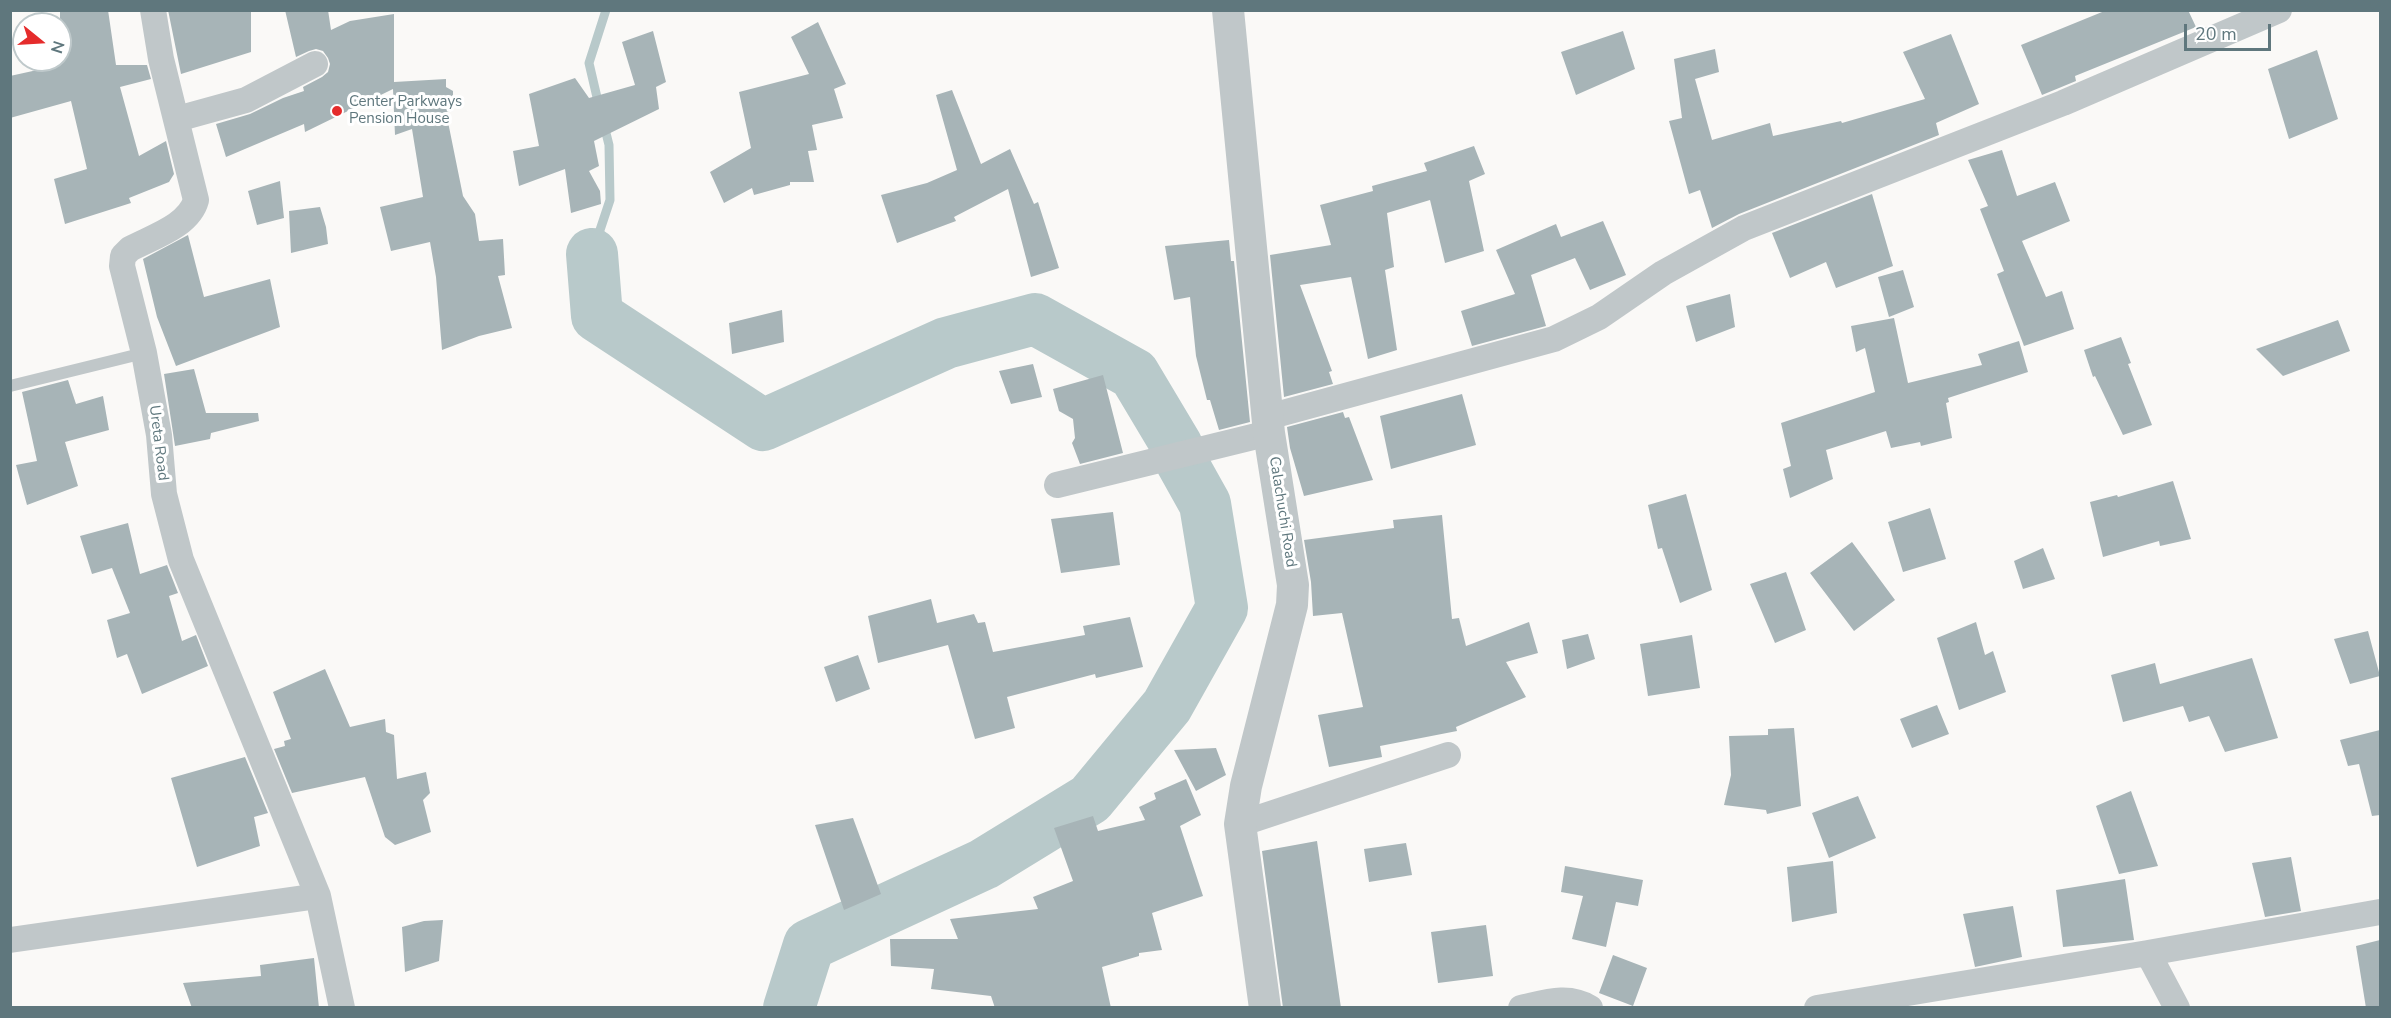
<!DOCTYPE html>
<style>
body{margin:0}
#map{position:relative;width:2391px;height:1018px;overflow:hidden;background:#faf9f7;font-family:"Nunito Sans",sans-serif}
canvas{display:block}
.frame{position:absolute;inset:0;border:12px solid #5f777d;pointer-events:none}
.north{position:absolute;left:12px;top:12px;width:60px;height:60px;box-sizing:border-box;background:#fff;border:2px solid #bfc9cb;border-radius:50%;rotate:108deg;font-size:16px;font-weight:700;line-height:24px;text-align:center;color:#5f777d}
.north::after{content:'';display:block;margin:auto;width:21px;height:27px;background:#e52c2c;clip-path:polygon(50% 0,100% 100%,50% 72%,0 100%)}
.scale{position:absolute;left:2184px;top:24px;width:87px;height:27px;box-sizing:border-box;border:3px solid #5f777d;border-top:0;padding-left:8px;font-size:18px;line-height:21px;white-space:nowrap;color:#5f777d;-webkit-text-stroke:4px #fff;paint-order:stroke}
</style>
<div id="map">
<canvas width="2391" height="1018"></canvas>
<div class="frame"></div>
<div class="north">N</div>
<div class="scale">20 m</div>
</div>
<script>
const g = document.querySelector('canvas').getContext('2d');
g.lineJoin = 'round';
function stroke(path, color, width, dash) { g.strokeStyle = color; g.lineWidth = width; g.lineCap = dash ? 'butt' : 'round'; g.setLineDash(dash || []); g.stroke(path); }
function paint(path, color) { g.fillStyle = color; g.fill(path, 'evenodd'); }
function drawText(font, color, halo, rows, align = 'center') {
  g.font = font + ' "Nunito Sans",sans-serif'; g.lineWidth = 6; g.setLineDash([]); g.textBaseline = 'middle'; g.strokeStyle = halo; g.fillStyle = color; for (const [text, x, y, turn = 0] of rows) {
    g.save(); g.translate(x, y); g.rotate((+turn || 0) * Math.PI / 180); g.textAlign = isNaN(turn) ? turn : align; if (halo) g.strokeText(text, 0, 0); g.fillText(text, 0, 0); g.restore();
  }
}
const stream = new Path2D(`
 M 599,106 L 589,63 L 606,10
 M 592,254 L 610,200 L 609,145 L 604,125`);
const river = new Path2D(`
 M 592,254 L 597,316 L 763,425 L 946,343 L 1035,319 L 1134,374 L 1177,446
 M 789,1008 L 809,945 L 984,864 L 1090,799 L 1167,706 L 1222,608 L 1205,504 L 1181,461`);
const building = new Path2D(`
 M 60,10 L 108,10 L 116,65 L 147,65 L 151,79 L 120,87 L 139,156 L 166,141 L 174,174 L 169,182 L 129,198 L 131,203 L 65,224 L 54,179 L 87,169 L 71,101 L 10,118 L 10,76 L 60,65 Z
 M 168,10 L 251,10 L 251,52 L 181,74 Z
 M 285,10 L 328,10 L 331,30 L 350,21 L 394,14 L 394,82 L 446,79 L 446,87 L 453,91 L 453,111 L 446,112 L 463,196 L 475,214 L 479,241 L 503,239 L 505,275 L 498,276 L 512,328 L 479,336 L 442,350 L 436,277 L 430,242 L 391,251 L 380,207 L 423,197 L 412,129 L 395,135 L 393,89 L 305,132 L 304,124 L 226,157 L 216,124 L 250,114 L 283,98 L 304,91 L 303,87 L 322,77 L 328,72 L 330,64 L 328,58 L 323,51 L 316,49 L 309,51 L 296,57 Z
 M 2107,10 L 2188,10 L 2196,27 L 2075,76 L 2076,81 L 2042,95 L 2021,45 Z
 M 818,22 L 846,84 L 834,89 L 843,118 L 812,125 L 817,150 L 808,151 L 814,182 L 790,182 L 790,185 L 754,195 L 752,188 L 724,203 L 710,172 L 751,148 L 739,92 L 809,74 L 791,37 Z
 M 653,31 L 666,82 L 656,87 L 659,109 L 594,141 L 599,166 L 589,171 L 600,191 L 601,204 L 571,213 L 565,169 L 519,186 L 513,151 L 539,146 L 529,94 L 575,78 L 589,98 L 635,85 L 622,42 Z
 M 1623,31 L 1635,69 L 1576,95 L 1561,52 Z
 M 1951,34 L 1979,104 L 1936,123 L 1939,135 L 1739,214 L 1712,228 L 1700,190 L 1689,194 L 1669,121 L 1682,118 L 1674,59 L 1715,49 L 1719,72 L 1695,79 L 1712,140 L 1770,123 L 1773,136 L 1841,121 L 1842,123 L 1925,99 L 1903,52 Z
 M 2317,50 L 2338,119 L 2289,139 L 2268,69 Z
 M 952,90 L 981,164 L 1010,149 L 1034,204 L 1038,202 L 1059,268 L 1031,277 L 1008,189 L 954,217 L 956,221 L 897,243 L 881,195 L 927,183 L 957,170 L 936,95 Z
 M 1474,146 L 1485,174 L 1469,181 L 1484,251 L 1445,263 L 1430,200 L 1387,213 L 1394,267 L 1385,270 L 1397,350 L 1368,359 L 1351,277 L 1300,285 L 1332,371 L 1329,372 L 1333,384 L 1284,397 L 1270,255 L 1331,245 L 1320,205 L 1373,191 L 1372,186 L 1427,171 L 1424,163 Z
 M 2002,150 L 2017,196 L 2055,182 L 2070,221 L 2022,241 L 2046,297 L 2062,291 L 2074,329 L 2024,346 L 1997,274 L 2004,271 L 1980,209 L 1988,206 L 1968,160 Z
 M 280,181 L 284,218 L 257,225 L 248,191 Z
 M 1872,194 L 1893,266 L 1836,288 L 1826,262 L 1790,278 L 1772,233 Z
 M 320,207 L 326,227 L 328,244 L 291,253 L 289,211 Z
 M 1603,221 L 1626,275 L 1590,290 L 1575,258 L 1531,275 L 1546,326 L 1472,346 L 1461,311 L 1515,294 L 1496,250 L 1556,224 L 1561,237 Z
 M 188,235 L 204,297 L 270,279 L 280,327 L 176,366 L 157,317 L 143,259 Z
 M 1229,240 L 1231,261 L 1234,261 L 1250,422 L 1219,430 L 1210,400 L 1207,400 L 1196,356 L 1190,297 L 1174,300 L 1165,246 Z
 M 1903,270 L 1914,307 L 1889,317 L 1878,277 Z
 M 1730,294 L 1735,327 L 1696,342 L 1686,306 Z
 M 782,310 L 784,342 L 732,354 L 729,323 Z
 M 1894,318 L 1908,383 L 1982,365 L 1978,354 L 2019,341 L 2028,372 L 1948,398 L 1949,402 L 1946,403 L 1952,438 L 1921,446 L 1920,442 L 1891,448 L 1886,431 L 1826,450 L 1833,479 L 1790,498 L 1783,469 L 1791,466 L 1781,423 L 1875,392 L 1865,348 L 1856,352 L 1851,326 Z
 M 2338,320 L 2350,351 L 2283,376 L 2256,349 Z
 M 2121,337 L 2131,363 L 2128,364 L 2152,425 L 2123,435 L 2095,376 L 2093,377 L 2084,350 Z
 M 1033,364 L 1042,397 L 1011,404 L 999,371 Z
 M 194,369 L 206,413 L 258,413 L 259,421 L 211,433 L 210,439 L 175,446 L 164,374 Z
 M 1103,375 L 1123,453 L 1080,464 L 1072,443 L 1075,438 L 1073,419 L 1059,411 L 1053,389 Z
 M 68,380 L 76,404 L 103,396 L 109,430 L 65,442 L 78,486 L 27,505 L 16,465 L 37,461 L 22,392 Z
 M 1462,394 L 1476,445 L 1391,469 L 1380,416 Z
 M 1343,412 L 1345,418 L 1349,417 L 1373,480 L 1304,496 L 1290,448 L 1287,427 Z
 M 2173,481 L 2191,539 L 2160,546 L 2159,541 L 2103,557 L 2090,502 L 2117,495 L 2118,497 Z
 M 1686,494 L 1712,590 L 1680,603 L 1662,548 L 1658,549 L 1648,505 Z
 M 1930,508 L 1946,559 L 1903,572 L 1888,522 Z
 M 1113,512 L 1120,565 L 1061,573 L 1051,519 Z
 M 1442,515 L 1452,619 L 1459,618 L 1466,646 L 1529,622 L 1538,653 L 1506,662 L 1526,697 L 1456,727 L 1457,731 L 1380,746 L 1382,757 L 1329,767 L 1318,715 L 1363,707 L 1342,613 L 1313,616 L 1311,582 L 1304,540 L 1394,528 L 1393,520 Z
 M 128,523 L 140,574 L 167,565 L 178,593 L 169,596 L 182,641 L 196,635 L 208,666 L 142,694 L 127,654 L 117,658 L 107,620 L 130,613 L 112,568 L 92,574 L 80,536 Z
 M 1852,542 L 1895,600 L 1854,631 L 1810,573 Z
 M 2043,548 L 2055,579 L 2023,589 L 2014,561 Z
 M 1786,572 L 1806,630 L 1775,643 L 1750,584 Z
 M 931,599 L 937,623 L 974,614 L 978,623 L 985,622 L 993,652 L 1085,635 L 1083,626 L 1130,617 L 1143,667 L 1096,678 L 1095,674 L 1007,697 L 1015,728 L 975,739 L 948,645 L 878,663 L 868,616 Z
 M 1976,622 L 1985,655 L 1993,651 L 2006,692 L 1959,710 L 1937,638 Z
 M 2368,631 L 2380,676 L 2350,684 L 2334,639 Z
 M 1588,634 L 1595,659 L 1567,669 L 1562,640 Z
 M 1692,635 L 1700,688 L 1648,696 L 1640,644 Z
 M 858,655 L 870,689 L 836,702 L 824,667 Z
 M 2252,658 L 2278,738 L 2225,752 L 2209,716 L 2189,722 L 2183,706 L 2123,722 L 2111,675 L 2155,663 L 2160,684 Z
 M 325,669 L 350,727 L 385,719 L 386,732 L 394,735 L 397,779 L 426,772 L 430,793 L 423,800 L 431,832 L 395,845 L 385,837 L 365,777 L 292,793 L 274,749 L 285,746 L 284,741 L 291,739 L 273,692 Z
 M 1937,705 L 1949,734 L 1912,748 L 1900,719 Z
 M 1794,728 L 1801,806 L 1767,814 L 1766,810 L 1724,805 L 1731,775 L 1729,736 L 1768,735 L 1768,729 Z
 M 2380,730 L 2380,815 L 2372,816 L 2359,764 L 2348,766 L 2340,740 Z
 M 1216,748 L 1226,775 L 1196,791 L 1174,750 Z
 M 245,757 L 268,813 L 254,817 L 260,846 L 197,867 L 171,778 Z
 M 1186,779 L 1201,815 L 1180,826 L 1203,896 L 1152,913 L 1162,950 L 1139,953 L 1139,956 L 1102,967 L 1111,1008 L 995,1008 L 991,996 L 931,989 L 934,969 L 891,966 L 890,939 L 958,939 L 950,919 L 1038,909 L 1033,897 L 1073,881 L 1054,828 L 1093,816 L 1098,831 L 1145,820 L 1139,807 L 1156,799 L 1154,793 Z
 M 2131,791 L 2158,866 L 2119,874 L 2096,806 Z
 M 1858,796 L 1876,838 L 1829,858 L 1812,813 Z
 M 853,818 L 881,894 L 844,910 L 815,825 Z
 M 1317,841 L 1341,1008 L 1283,1008 L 1262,851 Z
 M 1406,843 L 1412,875 L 1369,882 L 1364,849 Z
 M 2291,857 L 2301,911 L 2265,917 L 2252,863 Z
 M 1833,861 L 1837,913 L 1792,922 L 1787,867 Z
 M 1565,866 L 1643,880 L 1638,906 L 1616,902 L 1606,947 L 1572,939 L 1583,896 L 1561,892 Z
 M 2125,879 L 2134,940 L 2063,947 L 2056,890 Z
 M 2013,906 L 2022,957 L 1975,967 L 1963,914 Z
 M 443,920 L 439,961 L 405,972 L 402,927 L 424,921 Z
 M 1486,925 L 1493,976 L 1438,983 L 1431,932 Z
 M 2380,940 L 2380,1008 L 2366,1008 L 2356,946 Z
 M 1613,955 L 1647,968 L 1633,1006 L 1599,993 Z
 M 314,958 L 319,1008 L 192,1008 L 183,983 L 261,976 L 260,965 Z`);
const service = new Path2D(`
 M 10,386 L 144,353`);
const minor = new Path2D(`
 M 153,10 L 161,59 L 196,200 C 189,226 152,237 130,249 L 123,256 L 122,266 L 144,353 L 159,435 L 164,494 L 181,560 L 318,896
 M 177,119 L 246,100 L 315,64
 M 1268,417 L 1554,339 L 1599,317 L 1663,273 L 1744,228 L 2063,103 L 2279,10
 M 1057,485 L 1269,433
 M 1240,824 L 1448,755
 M 10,940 L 318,896 L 342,1008
 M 2148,953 L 2380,912
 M 1521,1008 C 1544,1003 1568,994 1590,1008
 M 1817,1008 L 2148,953 L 2177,1008`);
const tertiary = new Path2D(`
 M 1228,10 L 1269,433 L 1293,585 L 1292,605 L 1246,786 L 1240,824 L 1265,1008`);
const markers = [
 [337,111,6,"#e52c2c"]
];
const poiNames = [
 ["Center Parkways",349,102],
 ["Pension House",349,119]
];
const streetNames = [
 ["Ureta Road",158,443,83],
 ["Calachuchi Road",1282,512,81]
];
stroke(stream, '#b8c9ca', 9);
stroke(river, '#b8c9ca', 52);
paint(building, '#a7b4b7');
stroke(service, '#c0c7c9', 12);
stroke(minor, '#c0c7c9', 26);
stroke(tertiary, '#c0c7c9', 32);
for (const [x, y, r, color] of markers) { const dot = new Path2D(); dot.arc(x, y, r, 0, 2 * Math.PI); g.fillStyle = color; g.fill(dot); stroke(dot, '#fff', 2); }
drawText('15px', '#5f777d', '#fff', poiNames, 'left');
drawText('15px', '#5f777d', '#fff', streetNames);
</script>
